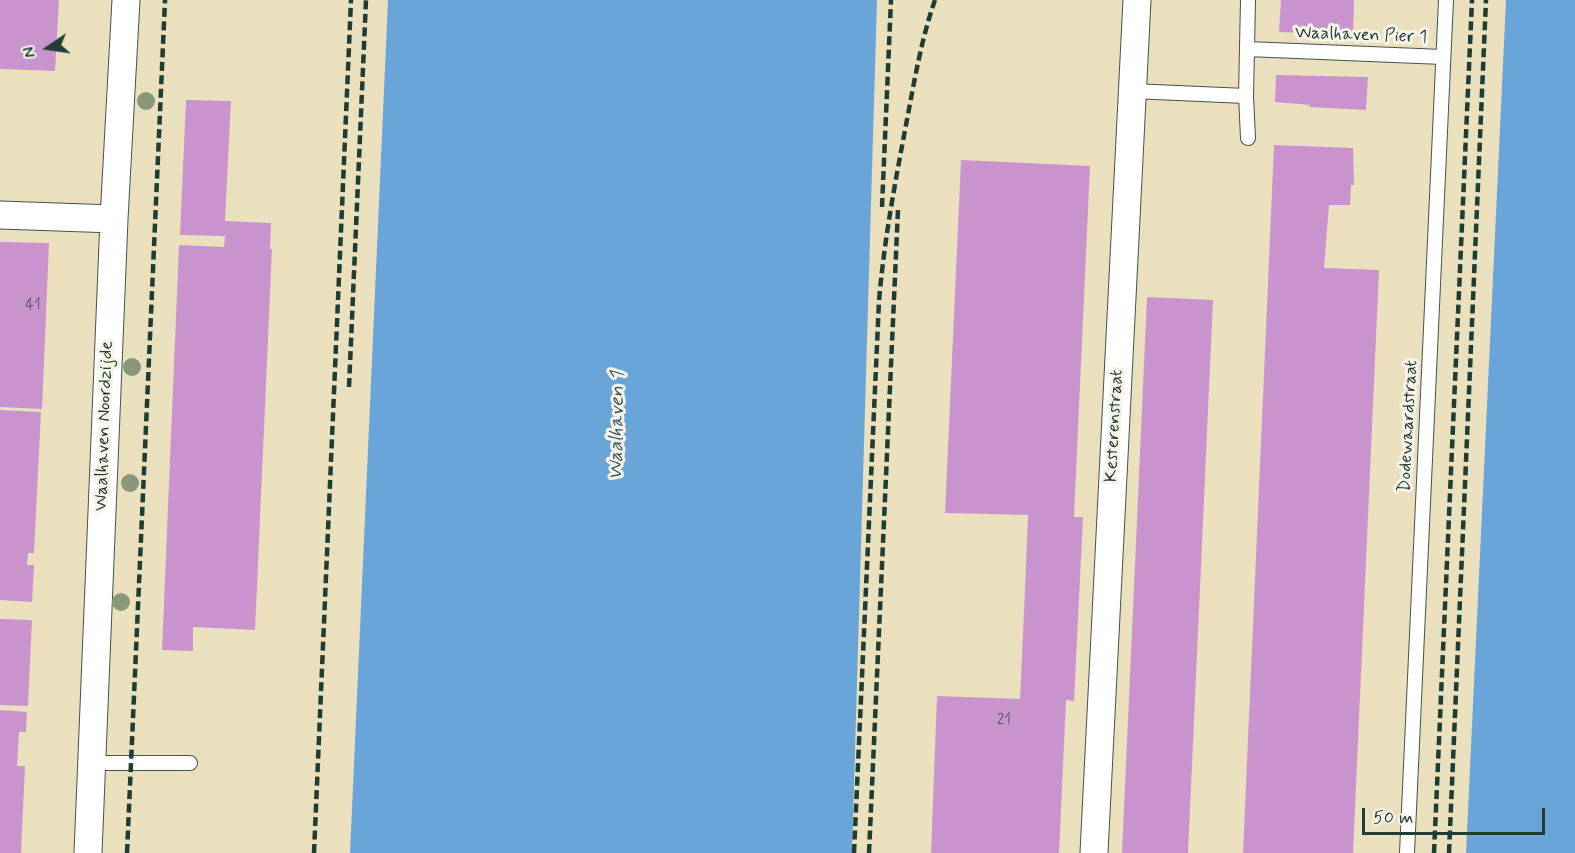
<!DOCTYPE html>
<style>
body{margin:0}
#map{position:relative;width:1575px;height:853px;overflow:hidden;background:#ebe0be;font-family:Mynerve,sans-serif}
canvas{display:block}
.north{position:absolute;left:18px;top:18px;width:60px;height:60px;-webkit-text-stroke:4px #f7f3e8;paint-order:stroke;rotate:257deg;font-size:16px;font-weight:700;line-height:24px;text-align:center;color:#1f3d34}
.north::after{content:'';display:block;margin:auto;width:21px;height:27px;background:#1f3d34;clip-path:polygon(50% 0,100% 100%,50% 72%,0 100%)}
.scale{position:absolute;left:1362px;top:808px;width:183px;height:27px;box-sizing:border-box;border:3px solid #1f3d34;border-top:0;padding-left:8px;font-size:18px;line-height:21px;white-space:nowrap;color:#1f3d34;-webkit-text-stroke:4px #f7f3e8;paint-order:stroke}
</style>
<div id="map">
<canvas width="1575" height="853"></canvas>
<div class="north">N</div>
<div class="scale">50 m</div>
</div>
<script>
const g = document.querySelector('canvas').getContext('2d');
g.lineJoin = 'round';
function paint(path, color) { g.fillStyle = color; g.fill(path, 'evenodd'); }
function stroke(path, color, width, dash) { g.strokeStyle = color; g.lineWidth = width; g.lineCap = dash ? 'butt' : 'round'; g.setLineDash(dash || []); g.stroke(path); }
function drawText(font, color, halo, rows, align = 'center') {
  g.font = font + ' Mynerve,sans-serif'; g.lineWidth = 6; g.setLineDash([]); g.textBaseline = 'middle'; g.strokeStyle = halo; g.fillStyle = color; for (const [text, x, y, turn = 0] of rows) {
    g.save(); g.translate(x, y); g.rotate((+turn || 0) * Math.PI / 180); g.textAlign = isNaN(turn) ? turn : align; if (halo) g.strokeText(text, 0, 0); g.fillText(text, 0, 0); g.restore();
  }
}
const water = new Path2D(`
 M 388,0 L 877,0 L 852,853 L 350,853 Z
 M 1506,0 L 1575,0 L 1575,853 L 1466,853 Z`);
const building = new Path2D(`
 M 0,0 L 59,0 L 55,71 L 0,69 Z
 M 1281,0 L 1354,0 L 1353,35 L 1279,32 Z
 M 1276,75 L 1368,77 L 1366,110 L 1309,107 L 1310,105 L 1275,102 Z
 M 186,100 L 231,101 L 225,221 L 271,223 L 270,249 L 272,249 L 255,630 L 193,627 L 193,651 L 162,650 L 179,245 L 224,247 L 225,236 L 180,235 Z
 M 1274,145 L 1353,148 L 1354,185 L 1351,185 L 1350,205 L 1329,205 L 1324,268 L 1379,270 L 1353,853 L 1243,853 Z
 M 961,160 L 1090,166 L 1074,517 L 1083,517 L 1074,701 L 1066,700 L 1059,853 L 931,853 L 937,696 L 1020,699 L 1025,589 L 1028,515 L 945,513 Z
 M 0,242 L 49,243 L 42,409 L 0,407 Z
 M 1147,297 L 1213,300 L 1188,853 L 1122,853 Z
 M 0,410 L 41,412 L 34,553 L 28,553 L 27,565 L 34,565 L 32,602 L 0,600 Z
 M 0,619 L 32,620 L 28,706 L 0,705 Z
 M 0,710 L 27,712 L 26,732 L 19,732 L 17,766 L 25,766 L 21,853 L 0,853 Z`);
const service = new Path2D(`
 M 1247,49 L 1443,57
 M 1132,91 L 1246,96 L 1248,0
 M 1246,96 L 1248,138
 M 92,763 L 190,763
 M 1407,853 L 1446,0`);
const minor = new Path2D(`
 M 0,215 L 114,219
 M 88,853 L 114,219 L 126,0
 M 1094,853 L 1137,0`);
const rail = new Path2D(`
 M 882,207 L 891,0
 M 349,387 L 366,0
 M 127,853 L 165,0
 M 314,853 L 351,0
 M 854,853 L 879,301 C 884,241 895,183 906,125 C 914,83 921,40 935,0
 M 869,853 L 898,210
 M 1434,853 L 1472,0
 M 1449,853 L 1486,0`);
const trees = [
 [146,101],
 [132,367],
 [130,483],
 [121,602]
];
const numberNames = [
 ["41",33,306],
 ["21",1004,721]
];
const streetNames = [
 ["Waalhaven Pier 1",1361,36,2],
 ["Waalhaven Noordzijde",105,426,-88],
 ["Kesterenstraat",1115,426,-87],
 ["Dodewaardstraat",1409,426,-87]
];
const waterNames = [
 ["Waalhaven 1",618,426,-89]
];
paint(water, '#6aa5da');
paint(building, '#c994ce');
stroke(service, '#3e5549', 16);
stroke(minor, '#3e5549', 29);
stroke(service, '#fff', 14);
stroke(minor, '#fff', 27);
stroke(rail, '#1f3d34', 4.5, [9, 4.5]);
g.fillStyle = '#89977b';
for (const [x, y] of trees) { g.beginPath(); g.arc(x, y, 9, 0, 2 * Math.PI); g.fill(); }
drawText('15px', '#4a535a', null, numberNames);
drawText('18px', '#1f3d34', '#f7f3e8', streetNames);
drawText('italic 20px', '#365c66', '#f7f3e8', waterNames);
</script>
